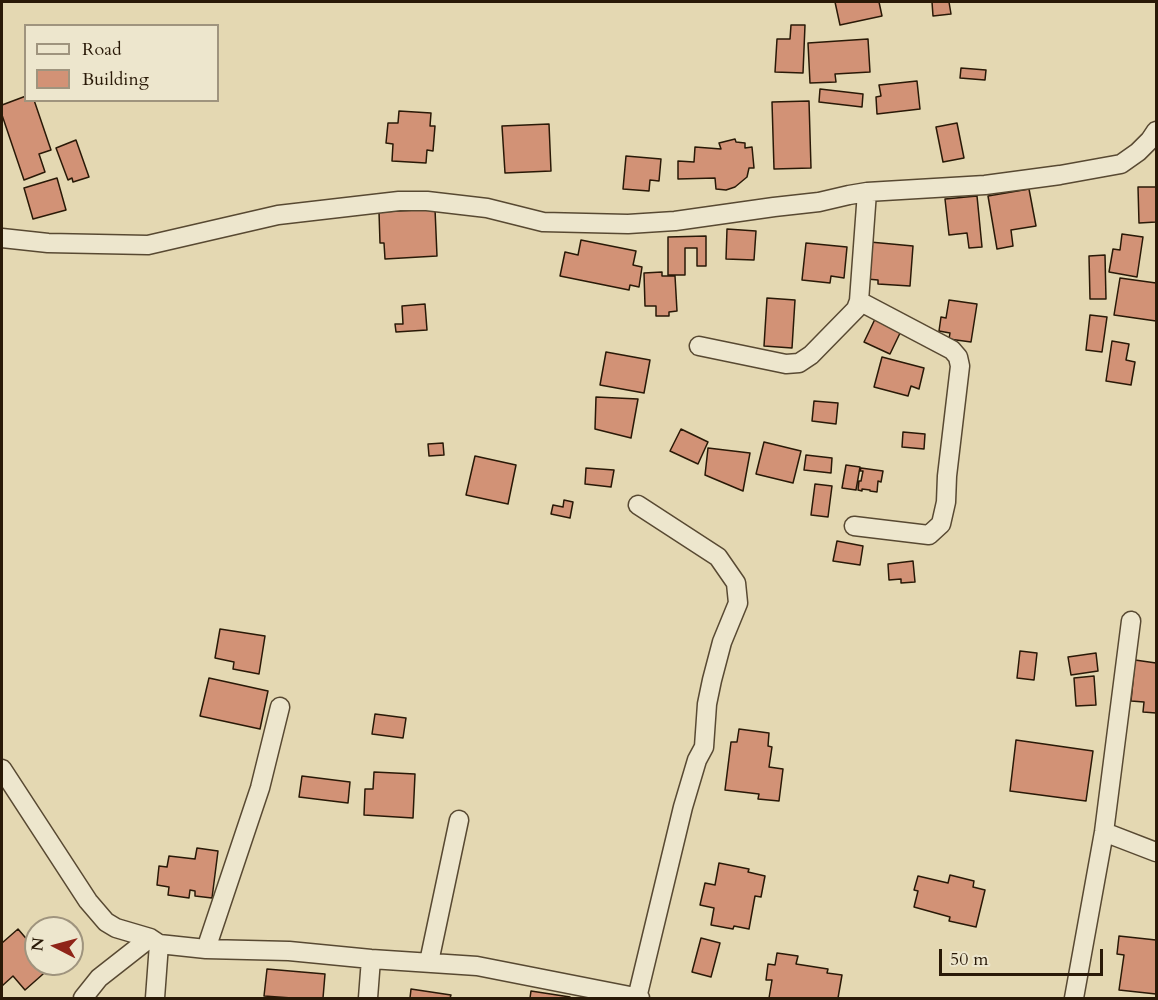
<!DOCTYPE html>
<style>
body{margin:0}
#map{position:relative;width:1158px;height:1000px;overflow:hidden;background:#e4d8b2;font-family:Cardo,serif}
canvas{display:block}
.frame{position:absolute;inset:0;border:3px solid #291907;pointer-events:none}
.legend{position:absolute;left:24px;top:24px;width:195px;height:78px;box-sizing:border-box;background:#ede6cd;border:2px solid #9f947e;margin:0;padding:8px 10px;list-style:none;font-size:18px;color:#291907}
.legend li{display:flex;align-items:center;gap:12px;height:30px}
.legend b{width:30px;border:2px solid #9f947e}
.north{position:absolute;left:24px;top:916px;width:60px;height:60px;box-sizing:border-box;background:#ede6cd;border:2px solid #9f947e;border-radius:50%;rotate:276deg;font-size:16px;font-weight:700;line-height:24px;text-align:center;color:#291907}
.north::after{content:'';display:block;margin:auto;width:21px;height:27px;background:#8f2418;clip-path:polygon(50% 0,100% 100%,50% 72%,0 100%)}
.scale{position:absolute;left:939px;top:949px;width:164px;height:27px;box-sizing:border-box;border:3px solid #291907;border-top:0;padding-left:8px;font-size:18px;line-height:21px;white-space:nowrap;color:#291907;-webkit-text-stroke:4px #ede6cd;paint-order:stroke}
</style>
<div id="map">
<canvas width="1158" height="1000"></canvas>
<div class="frame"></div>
<ul class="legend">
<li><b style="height:8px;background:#ede6cd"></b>Road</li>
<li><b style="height:16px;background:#d29276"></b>Building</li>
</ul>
<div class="north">N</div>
<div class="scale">50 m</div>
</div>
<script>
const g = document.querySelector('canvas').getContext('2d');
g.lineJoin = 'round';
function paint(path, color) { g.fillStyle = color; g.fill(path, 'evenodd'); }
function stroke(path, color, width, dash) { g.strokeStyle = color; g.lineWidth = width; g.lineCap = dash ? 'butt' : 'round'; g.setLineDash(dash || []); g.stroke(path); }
const building = new Path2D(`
 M 835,2 L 879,2 L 882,16 L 840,25 Z
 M 932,2 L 949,2 L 951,14 L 933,16 Z
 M 791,25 L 805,25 L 803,73 L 775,72 L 777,39 L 790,39 Z
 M 868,39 L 870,72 L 835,74 L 836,82 L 810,83 L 808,43 Z
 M 961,68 L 986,70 L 985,80 L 960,78 Z
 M 917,81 L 920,109 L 877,114 L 876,97 L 881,96 L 879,85 Z
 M 820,89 L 863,94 L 862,107 L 819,102 Z
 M 26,96 L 26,100 L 34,100 L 51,150 L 39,154 L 45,172 L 24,180 L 2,115 L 2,105 Z
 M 809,101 L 811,168 L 774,169 L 772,102 Z
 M 399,111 L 431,113 L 430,126 L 435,126 L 433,151 L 427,150 L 426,163 L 392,161 L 393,144 L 386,143 L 388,123 L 398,123 Z
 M 957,123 L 964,158 L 943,162 L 936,127 Z
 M 549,124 L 551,171 L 505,173 L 502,126 Z
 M 735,139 L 736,142 L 745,143 L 745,148 L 752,147 L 754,168 L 749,168 L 747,177 L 735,187 L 726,190 L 716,189 L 715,178 L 678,179 L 678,161 L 694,162 L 695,147 L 721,149 L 719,143 Z
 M 76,140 L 89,177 L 73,182 L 72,178 L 68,180 L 56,148 Z
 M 626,156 L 661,159 L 659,181 L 650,180 L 649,191 L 623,189 Z
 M 57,178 L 66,210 L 33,219 L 24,188 Z
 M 1138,187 L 1156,187 L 1156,222 L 1139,223 Z
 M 1029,189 L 1036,226 L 1011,230 L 1013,246 L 997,249 L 988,196 Z
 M 977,196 L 982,247 L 969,248 L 967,233 L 949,235 L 945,199 Z
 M 435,209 L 437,256 L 385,259 L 384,243 L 380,243 L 379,212 Z
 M 727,229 L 756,231 L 754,260 L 726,259 Z
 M 1122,234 L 1143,237 L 1137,277 L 1109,272 L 1113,249 L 1120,250 Z
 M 706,236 L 706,266 L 697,266 L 697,248 L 685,248 L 685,275 L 668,275 L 668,237 Z
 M 581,240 L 636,251 L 633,265 L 642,267 L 639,287 L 630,285 L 629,290 L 560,276 L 565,252 L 578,255 Z
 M 870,242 L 913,246 L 910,286 L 878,284 L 878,280 L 867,279 Z
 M 806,243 L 847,247 L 844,278 L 831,276 L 830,283 L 802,280 Z
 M 1105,255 L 1106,299 L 1090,299 L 1089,256 Z
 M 662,272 L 662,276 L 675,276 L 677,311 L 669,312 L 669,316 L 656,316 L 656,306 L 645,306 L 644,273 Z
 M 1120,278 L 1156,283 L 1156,321 L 1114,315 Z
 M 767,298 L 795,300 L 792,348 L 764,346 Z
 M 949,300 L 977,304 L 971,342 L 949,339 L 950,333 L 939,331 L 941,317 L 946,318 Z
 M 425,304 L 427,330 L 396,332 L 395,324 L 403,324 L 402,306 Z
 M 1090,315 L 1107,317 L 1102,352 L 1086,350 Z
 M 876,317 L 902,329 L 890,354 L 864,342 Z
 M 1112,341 L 1129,344 L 1126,360 L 1135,362 L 1131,385 L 1106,381 Z
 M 606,352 L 650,360 L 644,393 L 600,385 Z
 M 882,357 L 924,368 L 919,389 L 911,386 L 908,396 L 874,387 Z
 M 596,397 L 638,399 L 631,438 L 595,429 Z
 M 814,401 L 838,403 L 836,424 L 812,421 Z
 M 681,429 L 708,442 L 698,464 L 670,451 Z
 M 903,432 L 925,434 L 924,449 L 902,447 Z
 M 764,442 L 801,451 L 793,483 L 756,474 Z
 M 443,443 L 444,455 L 429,456 L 428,444 Z
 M 708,448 L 750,453 L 743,491 L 705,475 Z
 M 806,455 L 832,458 L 831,473 L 804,470 Z
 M 475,456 L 516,465 L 508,504 L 466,495 Z
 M 846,465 L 860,467 L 856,490 L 842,488 Z
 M 586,468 L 614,470 L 611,487 L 585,484 Z
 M 861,468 L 883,471 L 881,482 L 878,481 L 877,492 L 870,491 L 870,490 L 862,489 L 862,491 L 858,490 L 859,481 L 861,481 L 863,471 L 860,471 Z
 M 815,484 L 832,486 L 828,517 L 811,515 Z
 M 564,500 L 573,502 L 570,518 L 551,514 L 553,505 L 563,507 Z
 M 837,541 L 863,546 L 860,565 L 833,561 Z
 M 913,561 L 915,582 L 901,583 L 901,579 L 889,580 L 888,564 Z
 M 220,629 L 265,636 L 259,674 L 233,669 L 234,662 L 215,658 Z
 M 1020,651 L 1037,653 L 1034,680 L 1017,678 Z
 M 1096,653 L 1098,671 L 1071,675 L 1068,657 Z
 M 1135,660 L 1156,663 L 1156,713 L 1143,712 L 1144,702 L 1131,701 Z
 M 1094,676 L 1096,705 L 1076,706 L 1074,678 Z
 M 209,678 L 268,691 L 260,729 L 200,716 Z
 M 375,714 L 406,718 L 403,738 L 372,734 Z
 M 739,729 L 769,733 L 768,746 L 772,747 L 769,767 L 783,769 L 779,801 L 758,799 L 759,794 L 725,790 L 731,742 L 737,742 Z
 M 1016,740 L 1093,751 L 1086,801 L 1010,791 Z
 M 374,772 L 415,774 L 413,818 L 364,815 L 365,789 L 373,789 Z
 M 302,776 L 350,782 L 348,803 L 299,797 Z
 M 197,848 L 218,851 L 212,898 L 195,896 L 195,891 L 190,890 L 189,898 L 168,895 L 169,887 L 157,885 L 159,866 L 167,867 L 169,856 L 195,859 Z
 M 719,863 L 749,869 L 748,872 L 765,876 L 761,897 L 755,896 L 749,929 L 734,926 L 733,929 L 711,925 L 714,908 L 700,905 L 705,883 L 715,885 Z
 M 950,875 L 974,881 L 973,887 L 985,890 L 976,927 L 949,921 L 950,917 L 914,907 L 918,891 L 914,890 L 918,876 L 948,883 Z
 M 18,929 L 36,950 L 36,964 L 48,964 L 51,967 L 25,990 L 13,976 L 2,986 L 2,943 Z
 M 1119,936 L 1156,940 L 1156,994 L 1119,990 L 1124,955 L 1117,954 Z
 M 701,938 L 720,943 L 711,977 L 692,972 Z
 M 777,953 L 798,956 L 796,964 L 828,969 L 827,973 L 842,975 L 838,998 L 769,998 L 772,980 L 766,980 L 768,964 L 775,965 Z
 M 267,969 L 325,974 L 323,998 L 292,998 L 264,996 Z
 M 411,989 L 451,995 L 450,998 L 410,998 Z
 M 531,991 L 570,997 L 570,998 L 530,998 Z`);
const street = new Path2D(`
 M 2,238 L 48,243 L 148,245 L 278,215 L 399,201 L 427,201 L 487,208 L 543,222 L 628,224 L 675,221 L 774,207 L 819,202 L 849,195 L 867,192 L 985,185 L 1060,175 L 1121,164 L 1138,152 L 1150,140 L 1156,131
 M 699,346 L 786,364 L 799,363 L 811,355 L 856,309 L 859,301 L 867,192
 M 854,526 L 929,535 L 941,524 L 946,502 L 947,476 L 960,366 L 958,357 L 952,350 L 859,301
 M 2,769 L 88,901 L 106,922 L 116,928 L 150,938 L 159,944 L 206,949 L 289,951 L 371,959 L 477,966 L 640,998
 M 1104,832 L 1156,852
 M 206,949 L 260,788 L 280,707
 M 429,962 L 459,820
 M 83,998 L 99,978 L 150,938
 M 155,998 L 159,944
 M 368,998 L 371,959
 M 637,998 L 683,807 L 697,760 L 704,747 L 707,704 L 712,680 L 722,642 L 738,603 L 736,583 L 718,557 L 638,505
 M 1074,998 L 1104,832 L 1131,621`);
paint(building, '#d29276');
stroke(building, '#291907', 1.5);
stroke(street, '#584932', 21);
stroke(street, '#ede6cd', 18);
</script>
